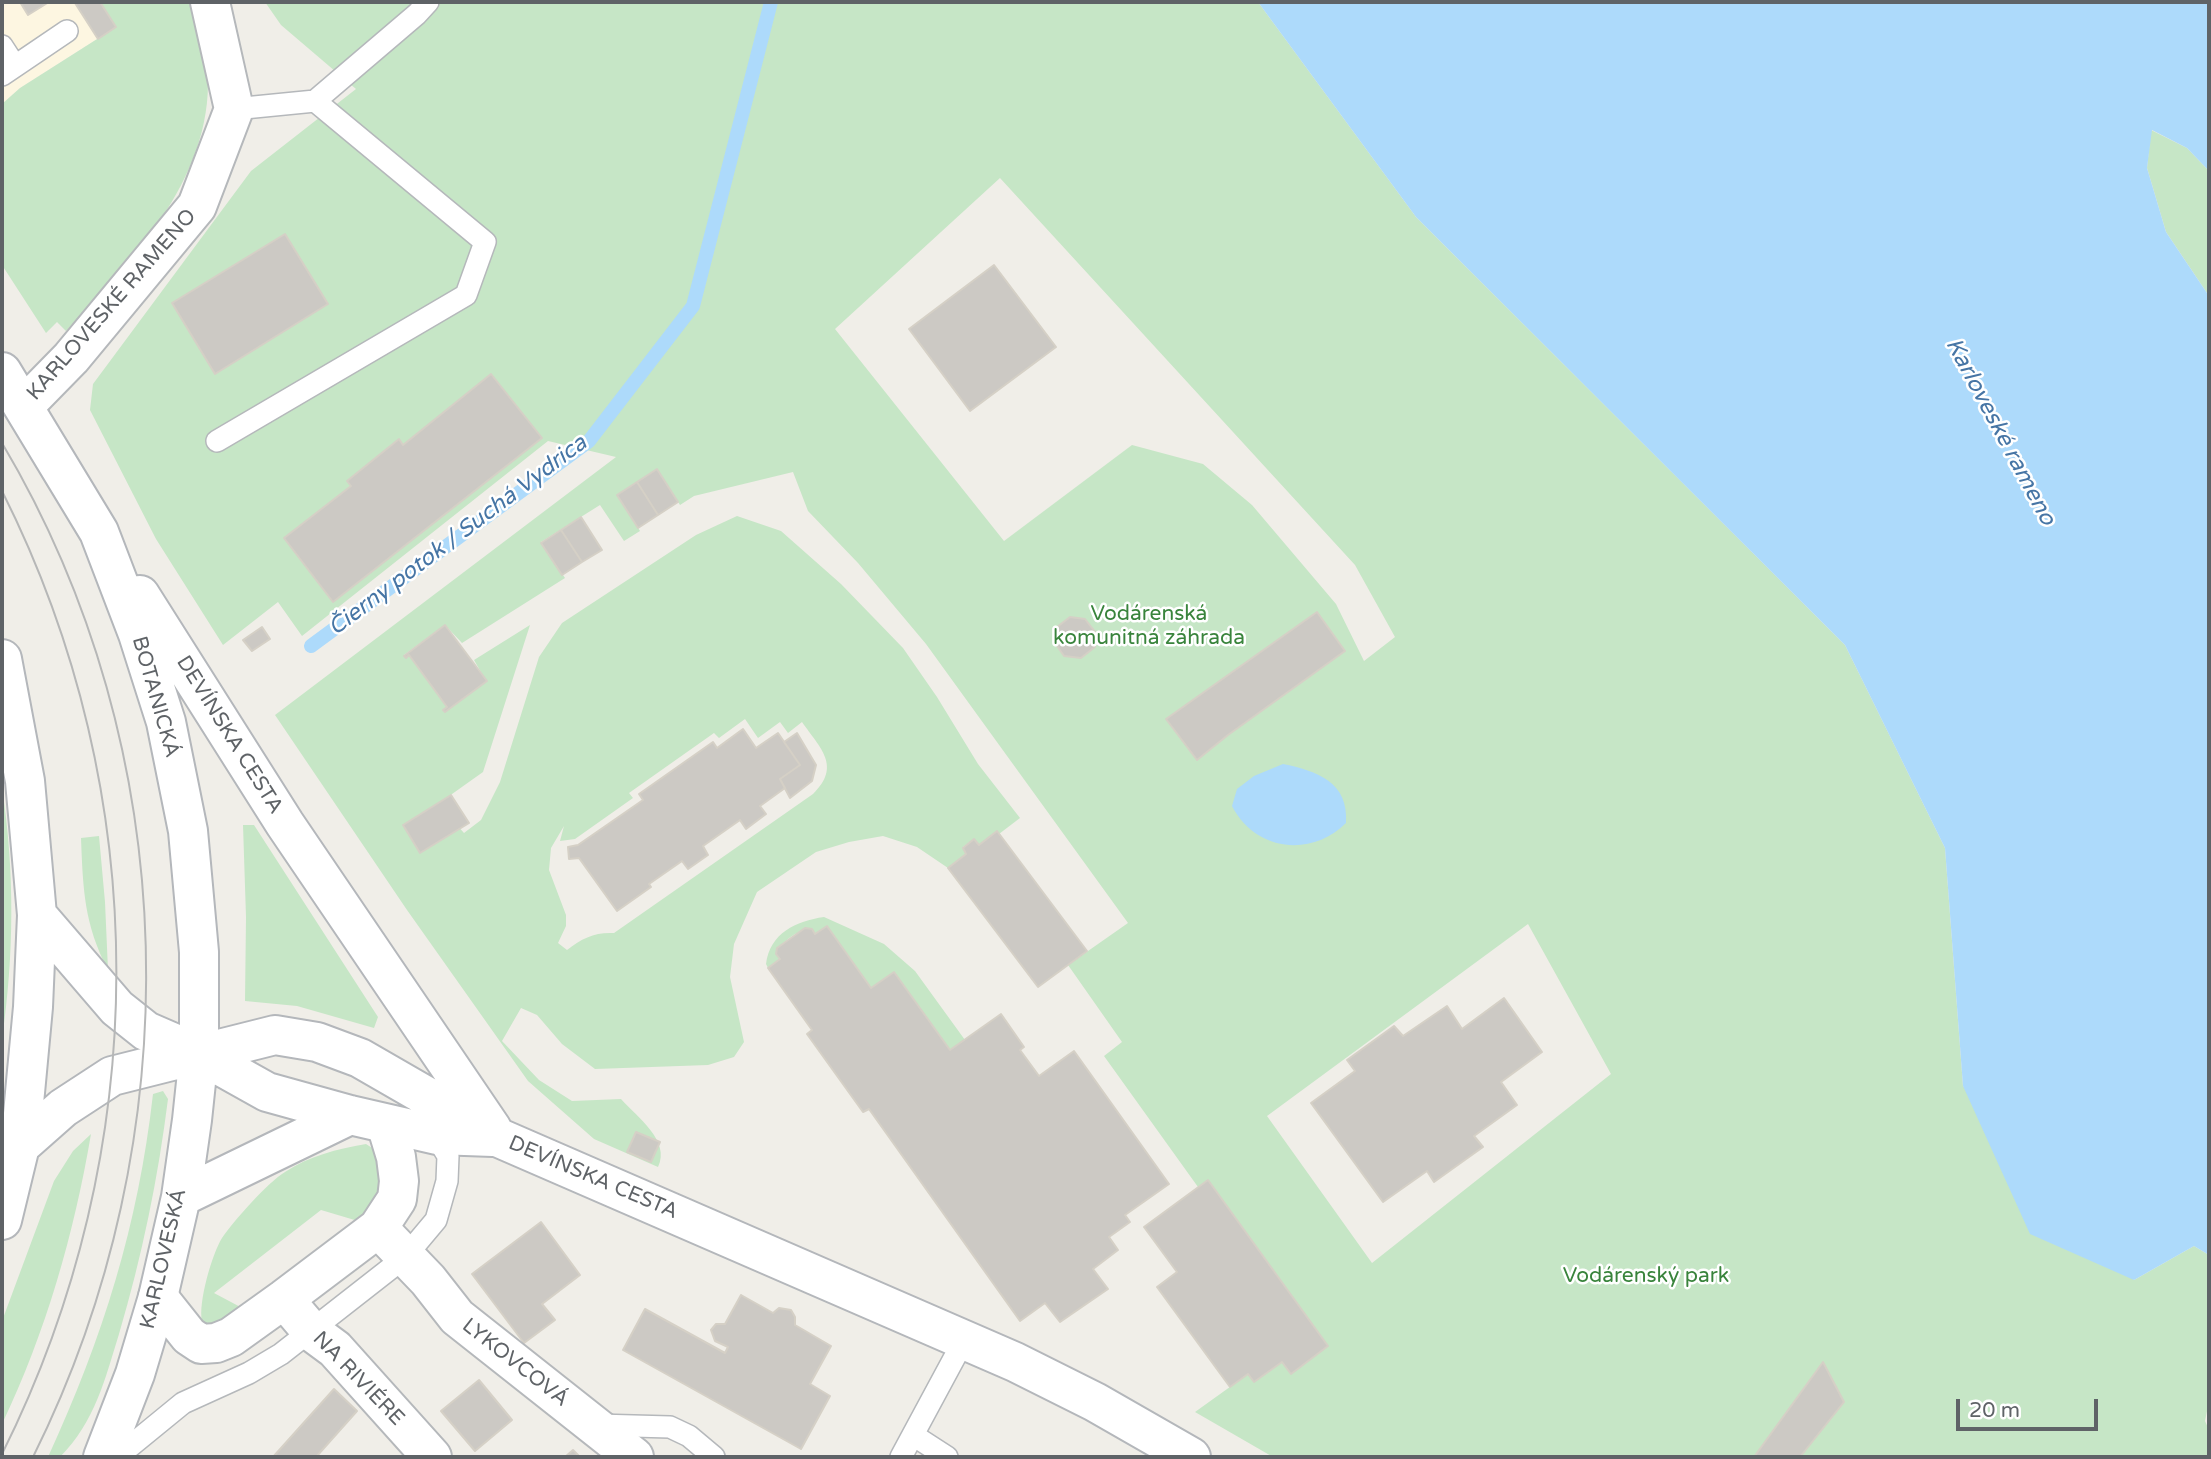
<!DOCTYPE html>
<meta charset="utf-8">
<style>
body{margin:0}
#map{position:relative;width:2211px;height:1459px;overflow:hidden;background:#f0eee8;font-family:"Varela Round",sans-serif}
canvas{display:block}
.frame{position:absolute;inset:0;border:4px solid #5f6367;pointer-events:none}
.scale{position:absolute;left:1956px;top:1399px;width:142px;height:32px;box-sizing:border-box;border:4px solid #5f6367;border-top:0;padding-left:9px;font-size:21px;line-height:24px;white-space:nowrap;color:#5f6367;-webkit-text-stroke:5px #fff;paint-order:stroke}
</style>
<div id="map">
<canvas width="2211" height="1459"></canvas>
<div class="frame"></div>
<div class="scale">20 m</div>
</div>
<script>
const g = document.querySelector('canvas').getContext('2d');
g.lineJoin = 'round';
function paint(path, color) { g.fillStyle = color; g.fill(path, 'evenodd'); }
function stroke(path, color, width, dash) { g.strokeStyle = color; g.lineWidth = width; g.lineCap = dash ? 'butt' : 'round'; g.setLineDash(dash || []); g.stroke(path); }
function drawText(font, color, halo, rows, align = 'center') {
  g.font = font + ' "Varela Round",sans-serif'; g.lineWidth = 5; g.setLineDash([]); g.textBaseline = 'middle'; g.strokeStyle = halo; g.fillStyle = color; for (const [text, x, y, turn = 0] of rows) {
    g.save(); g.translate(x, y); g.rotate((+turn || 0) * Math.PI / 180); g.textAlign = isNaN(turn) ? turn : align; if (halo) g.strokeText(text, 0, 0); g.fillText(text, 0, 0); g.restore();
  }
}
const commercial = new Path2D(`
 M 2,2 L 100,2 L 116,27 L 20,88 L 2,104 Z`);
const green = new Path2D(`
 M 100,2 L 191,2 C 198,21 205,43 207,64 C 218,172 134,259 66,331 L 57,322 L 46,333 L 2,265 L 2,104 L 20,88 L 116,27 Z
 M 265,2 L 1258,2 L 1416,217 L 1845,645 L 1945,848 L 1963,1086 L 2134,1280 L 2194,1246 L 2209,1255 L 2209,1401 L 2205,1421 L 2209,1430 L 2209,1457 L 1273,1457 L 1195,1412 L 1248,1374 L 1254,1382 L 1282,1362 L 1291,1373 L 1328,1346 L 1208,1180 L 1198,1187 L 1104,1056 L 1122,1042 L 1068,965 L 1128,923 L 926,644 L 858,563 L 808,511 L 793,472 L 694,496 L 680,505 L 657,469 L 618,495 L 640,531 L 624,541 L 600,505 L 541,542 L 565,578 L 462,643 L 445,625 L 404,655 L 406,658 L 409,655 L 447,707 L 443,710 L 445,712 L 486,681 L 474,660 L 530,625 L 483,772 L 438,804 L 464,833 L 481,820 L 500,782 L 539,657 L 562,623 L 696,535 L 737,516 L 781,531 L 841,584 L 903,648 L 937,697 L 978,764 L 1020,818 L 999,834 L 997,831 L 979,845 L 974,839 L 963,847 L 966,854 L 948,868 L 917,847 L 883,836 L 849,842 L 816,852 L 757,892 L 734,944 L 730,977 L 744,1042 L 734,1057 L 708,1065 L 595,1069 L 562,1044 L 537,1015 L 521,1008 L 502,1041 L 539,1080 L 572,1101 L 621,1099 C 637,1117 671,1141 658,1167 L 594,1139 L 528,1081 L 407,910 L 275,715 L 616,457 L 548,441 L 302,636 L 278,602 L 223,645 L 156,539 L 90,410 L 93,384 L 251,171 L 356,89 L 281,25 ZM 1000,178 L 1355,565 L 1395,637 L 1364,661 L 1336,604 L 1252,505 L 1203,464 L 1132,445 L 1004,541 L 835,329 ZM 745,719 L 758,738 L 780,722 L 788,733 L 802,722 C 820,748 842,766 813,794 L 614,933 C 595,932 582,938 567,950 L 558,943 L 566,926 L 566,915 L 549,870 L 551,848 L 564,826 L 560,841 L 575,839 L 633,798 L 629,793 L 714,733 L 719,738 ZM 1528,924 L 1611,1074 L 1372,1263 L 1267,1116 Z
 M 2151,130 L 2187,148 L 2209,171 L 2209,296 L 2166,232 L 2147,168 Z
 M 2,788 C 15,872 14,956 2,1039 Z
 M 243,825 L 254,825 L 378,1017 L 374,1028 L 297,1006 L 245,1001 L 246,917 Z
 M 99,836 L 105,902 L 108,970 C 84,924 83,889 81,838 Z
 M 824,917 L 884,944 L 915,971 L 965,1040 L 950,1050 L 871,988 L 827,926 L 815,934 L 812,929 C 800,928 779,943 776,954 L 780,959 L 768,968 L 766,964 C 770,933 796,921 824,917 Z
 M 163,1091 L 168,1099 C 158,1179 142,1256 119,1334 C 105,1379 95,1422 60,1457 L 48,1457 C 103,1337 138,1226 153,1094 Z
 M 91,1134 C 74,1234 46,1332 2,1424 L 2,1321 L 54,1181 L 73,1151 Z
 M 366,1144 L 383,1155 C 385,1190 385,1197 358,1221 L 321,1210 L 214,1293 L 246,1310 L 216,1328 L 202,1321 C 198,1303 212,1254 222,1238 C 233,1222 268,1182 285,1172 C 309,1156 337,1149 366,1144 Z`);
const water = new Path2D(`
 M 1258,2 L 2209,2 L 2209,171 L 2187,148 L 2152,130 L 2147,168 L 2166,232 L 2209,296 L 2209,1255 L 2194,1246 L 2134,1280 L 2030,1234 L 1963,1086 L 1945,848 L 1845,645 L 1416,217 Z
 M 1283,764 C 1317,771 1349,782 1346,823 C 1311,858 1255,851 1232,806 L 1237,789 L 1254,776 Z`);
const stream = new Path2D(`
 M 311,646 L 589,441 L 693,306 L 771,2`);
const building = new Path2D(`
 M 20,2 L 49,2 L 28,15 Z
 M 76,2 L 100,2 L 116,27 L 98,39 L 75,3 Z
 M 285,234 L 328,304 L 215,374 L 172,303 Z
 M 994,265 L 1056,347 L 970,411 L 909,329 Z
 M 491,374 L 542,438 L 333,602 L 284,538 L 351,486 L 347,481 L 399,439 L 403,445 Z
 M 657,469 L 678,502 L 658,515 L 637,482 Z
 M 637,482 L 658,515 L 638,528 L 617,495 Z
 M 581,517 L 602,550 L 582,562 L 561,530 Z
 M 561,530 L 582,562 L 562,575 L 541,543 Z
 M 1317,612 L 1345,651 L 1228,735 L 1197,760 L 1166,719 Z
 M 1070,617 L 1085,619 L 1096,633 L 1095,647 L 1081,658 L 1064,656 L 1055,643 L 1057,627 Z
 M 445,625 L 487,681 L 445,712 L 443,710 L 447,707 L 409,655 L 406,658 L 404,656 Z
 M 262,627 L 270,639 L 252,651 L 243,640 Z
 M 743,729 L 756,748 L 778,733 L 800,765 L 780,779 L 785,788 L 760,806 L 766,814 L 746,829 L 740,820 L 703,846 L 708,855 L 688,869 L 682,861 L 649,884 L 651,887 L 617,911 L 579,858 L 569,859 L 568,847 L 578,845 L 643,800 L 639,794 L 713,742 L 717,748 Z
 M 797,733 L 816,765 L 812,781 L 790,798 L 780,779 L 800,765 L 784,742 Z
 M 451,795 L 469,823 L 420,853 L 403,825 Z
 M 997,831 L 1087,951 L 1038,987 L 948,868 L 966,854 L 963,848 L 974,839 L 979,845 Z
 M 827,926 L 871,988 L 894,972 L 950,1050 L 1001,1014 L 1024,1047 L 1020,1050 L 1039,1076 L 1074,1051 L 1169,1184 L 1125,1215 L 1130,1222 L 1109,1237 L 1118,1250 L 1093,1269 L 1108,1289 L 1060,1322 L 1045,1303 L 1020,1321 L 869,1109 L 863,1112 L 807,1034 L 812,1030 L 768,968 L 780,959 L 776,954 L 777,948 L 805,928 L 812,929 L 815,934 Z
 M 1504,998 L 1542,1052 L 1501,1082 L 1517,1105 L 1474,1136 L 1483,1147 L 1434,1182 L 1427,1171 L 1383,1202 L 1311,1103 L 1355,1071 L 1347,1060 L 1394,1026 L 1403,1036 L 1447,1006 L 1462,1029 Z
 M 636,1132 L 660,1142 L 651,1162 L 627,1152 Z
 M 1208,1180 L 1328,1346 L 1291,1374 L 1282,1362 L 1254,1382 L 1248,1374 L 1230,1387 L 1157,1287 L 1177,1272 L 1144,1227 Z
 M 541,1222 L 580,1275 L 542,1304 L 555,1320 L 524,1343 L 472,1274 Z
 M 741,1295 L 773,1313 L 779,1308 L 791,1310 L 795,1317 L 795,1325 L 831,1346 L 810,1384 L 830,1396 L 801,1449 L 623,1350 L 645,1309 L 725,1353 L 728,1347 L 715,1341 L 711,1330 L 716,1324 L 725,1324 Z
 M 1823,1362 L 1844,1402 L 1800,1457 L 1754,1457 Z
 M 479,1380 L 512,1420 L 475,1451 L 441,1411 Z
 M 334,1389 L 357,1411 L 316,1457 L 273,1457 Z
 M 573,1450 L 580,1457 L 565,1457 Z`);
const lane = new Path2D(`
 M 2,46 L 15,66
 M 2,75 L 67,31
 M 234,109 L 315,101 L 417,14 L 428,2
 M 217,441 L 466,295 L 485,242 L 315,101
 M 597,1425 L 670,1427 L 689,1436 L 714,1457
 M 913,1435 L 947,1457
 M 117,1457 L 183,1403 L 249,1373 L 281,1354 L 405,1257 L 436,1220 L 447,1181 L 448,1156 L 433,1131
 M 901,1457 L 964,1340`);
const street = new Path2D(`
 M 24,406 L 71,358 L 197,206 L 234,109 L 210,2
 M 378,1228 L 428,1280 L 457,1317 L 634,1457
 M 158,1297 L 189,1336 L 201,1344 L 216,1343 L 231,1337 L 284,1299 L 378,1228 L 397,1199 L 399,1181 L 396,1157 L 386,1124
 M 284,1299 L 312,1332 L 335,1349 L 432,1457`);
const secondary = new Path2D(`
 M 2,372 L 99,532 L 138,634 L 166,722 L 188,831 L 199,952 L 199,1054 L 192,1120 L 181,1197 L 158,1297 L 135,1374 L 103,1457
 M 140,595 L 285,824 L 492,1129
 M 2,659 L 25,781 L 37,915 L 33,1007 L 20,1146 L 2,1220
 M 37,915 L 117,1008 L 146,1031 L 199,1054 L 267,1092 L 350,1115 L 437,1135 L 493,1137
 M 20,1146 L 63,1108 L 112,1076 L 275,1035 L 317,1042 L 360,1058 L 497,1137 L 1015,1362 L 1095,1402 L 1191,1457
 M 181,1197 L 350,1115`);
const tram = new Path2D(`
 M 2,443 C 185,751 192,1138 33,1457
 M 2,491 C 155,795 154,1150 2,1454`);
const streetNames = [
 ["KARLOVESKÉ RAMENO",112,305,-49],
 ["BOTANICKÁ",155,697,74],
 ["DEVÍNSKA CESTA",229,735,58],
 ["DEVÍNSKA CESTA",593,1178,23],
 ["KARLOVESKÁ",164,1259,-77],
 ["LYKOVCOVÁ",515,1363,38],
 ["NA RIVIÉRE",358,1379,46]
];
const parkNames = [
 ["Vodárenská",1149,614],
 ["komunitná záhrada",1149,638],
 ["Vodárenský park",1646,1276]
];
const waterNames = [
 ["Karloveské rameno",2000,432,62],
 ["Čierny potok / Suchá Vydrica",458,536,-37]
];
paint(commercial, '#fdf6e1');
paint(green, '#c6e6c6');
paint(water, '#addafb');
stroke(stream, '#addafb', 14);
paint(building, '#ccc9c4');
stroke(building, '#d5d0c6', 2);
stroke(lane, '#b5b8bb', 24);
stroke(street, '#b5b8bb', 42);
stroke(secondary, '#b4b7bb', 42);
stroke(lane, '#fff', 21);
stroke(street, '#fff', 38);
stroke(secondary, '#fff', 38);
stroke(tram, '#b6b7b7', 2);
drawText('21px', '#5f6367', '#fff', streetNames);
drawText('21px', '#39843c', '#fff', parkNames);
drawText('italic 23px', '#4675a5', '#fff', waterNames);
</script>
